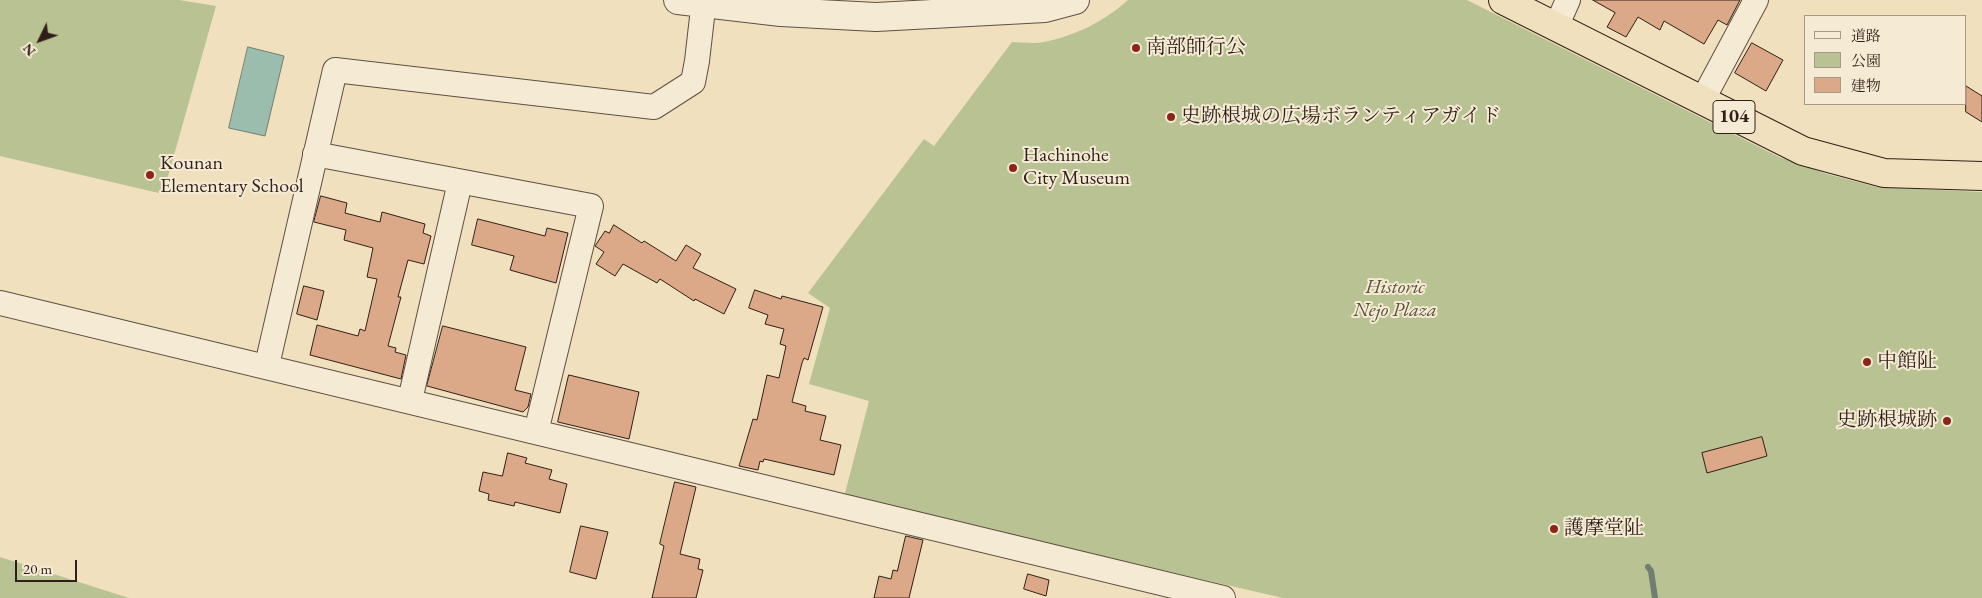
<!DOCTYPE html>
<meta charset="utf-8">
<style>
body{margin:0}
#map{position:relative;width:1982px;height:598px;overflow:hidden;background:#f0e0be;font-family:"EB Garamond","Noto Serif JP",serif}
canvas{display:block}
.legend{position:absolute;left:1804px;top:15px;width:162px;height:90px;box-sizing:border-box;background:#f5ebd5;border:1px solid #a69989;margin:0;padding:6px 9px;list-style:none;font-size:15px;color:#301f18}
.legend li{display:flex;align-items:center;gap:10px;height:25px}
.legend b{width:25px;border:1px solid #a69989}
.north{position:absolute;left:15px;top:15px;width:50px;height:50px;-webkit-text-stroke:4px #f5ebd5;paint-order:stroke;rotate:228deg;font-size:14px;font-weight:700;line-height:20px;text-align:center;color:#301f18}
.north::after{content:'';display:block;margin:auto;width:18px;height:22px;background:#301f18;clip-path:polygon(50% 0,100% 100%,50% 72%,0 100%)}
.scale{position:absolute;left:15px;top:560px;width:62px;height:22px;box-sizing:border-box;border:2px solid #301f18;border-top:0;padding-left:6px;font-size:15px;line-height:18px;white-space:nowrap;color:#301f18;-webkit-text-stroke:4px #f5ebd5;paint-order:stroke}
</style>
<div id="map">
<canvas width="1982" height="598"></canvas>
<ul class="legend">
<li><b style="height:6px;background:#f5ebd5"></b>道路</li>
<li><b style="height:14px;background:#b9c292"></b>公園</li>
<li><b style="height:14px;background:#dca988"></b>建物</li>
</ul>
<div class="north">N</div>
<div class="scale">20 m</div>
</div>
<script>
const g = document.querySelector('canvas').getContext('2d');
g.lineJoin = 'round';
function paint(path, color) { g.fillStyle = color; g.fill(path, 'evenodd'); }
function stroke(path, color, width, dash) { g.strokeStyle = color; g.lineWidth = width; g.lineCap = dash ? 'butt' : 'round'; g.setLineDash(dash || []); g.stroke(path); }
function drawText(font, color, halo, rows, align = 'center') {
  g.font = font + ' "EB Garamond","Noto Serif JP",serif'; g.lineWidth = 4; g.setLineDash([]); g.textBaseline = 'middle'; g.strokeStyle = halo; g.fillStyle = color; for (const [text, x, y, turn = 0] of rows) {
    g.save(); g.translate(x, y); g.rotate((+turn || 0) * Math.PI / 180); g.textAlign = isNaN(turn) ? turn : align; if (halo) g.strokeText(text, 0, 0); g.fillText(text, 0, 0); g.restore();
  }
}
const green = new Path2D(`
 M 0,0 L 179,0 L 216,6 L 163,194 L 0,156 Z
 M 1128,0 L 1467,0 L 1779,157 L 1827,174 L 1877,187 L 1982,192 L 1982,598 L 1283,598 L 1128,562 L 1125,565 L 844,497 L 869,401 L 809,384 L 830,308 L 808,293 L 924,139 L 934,146 L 1012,42 C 1022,42 1034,44 1044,42 C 1075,36 1105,21 1128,0 Z
 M 0,557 L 129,598 L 0,598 Z`);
const water = new Path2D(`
 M 248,47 L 284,56 L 265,136 L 229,128 Z`);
const stream = new Path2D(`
 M 1648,567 L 1651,571 L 1655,598`);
const building = new Path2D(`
 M 1593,0 L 1740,0 L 1727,25 L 1718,20 L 1704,44 L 1664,21 L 1660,30 L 1638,17 L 1626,37 L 1607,27 L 1615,13 Z
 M 1752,43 L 1783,60 L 1766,91 L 1735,73 Z
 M 1966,86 L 1982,96 L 1982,122 L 1966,112 Z
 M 321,196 L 347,203 L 345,213 L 380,222 L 382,212 L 425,224 L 423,233 L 431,236 L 424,264 L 408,260 L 398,297 L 401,297 L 388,346 L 396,348 L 395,352 L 406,355 L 401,379 L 310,355 L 317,325 L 358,336 L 360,329 L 365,331 L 377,279 L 367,277 L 373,248 L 344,240 L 346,230 L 314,222 Z
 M 478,219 L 545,236 L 547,228 L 568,233 L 556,283 L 510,270 L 514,256 L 472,245 Z
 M 614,225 L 642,243 L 644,241 L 676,261 L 686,245 L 701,254 L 693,268 L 736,289 L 724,314 L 695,299 L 694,301 L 660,279 L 657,283 L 623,264 L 615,276 L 596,264 L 604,252 L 595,246 L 605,231 L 609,233 Z
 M 304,286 L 324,291 L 317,320 L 297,314 Z
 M 755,290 L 781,299 L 782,296 L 823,307 L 808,360 L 804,358 L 802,363 L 792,402 L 806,406 L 805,411 L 826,416 L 820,440 L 841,445 L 834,475 L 764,459 L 763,462 L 760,461 L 758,470 L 739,466 L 753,419 L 757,420 L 767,375 L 779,378 L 786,346 L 780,344 L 784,329 L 765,324 L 768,315 L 749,308 Z
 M 443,326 L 526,347 L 515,390 L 531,394 L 528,407 L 523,412 L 427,386 Z
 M 569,375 L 639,392 L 629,439 L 558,422 Z
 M 1762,437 L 1767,456 L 1707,473 L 1702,453 Z
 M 508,453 L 527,458 L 525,463 L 552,470 L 549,479 L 567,484 L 560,513 L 515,502 L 514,506 L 488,500 L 489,494 L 479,491 L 483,472 L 502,476 Z
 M 675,482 L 696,487 L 680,554 L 700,559 L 698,569 L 703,570 L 696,598 L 652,598 L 664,546 L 660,544 Z
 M 581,526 L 608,532 L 596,579 L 570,572 Z
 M 906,536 L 923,540 L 909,598 L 874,598 L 879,576 L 891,579 L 893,570 L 897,571 Z
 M 1028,574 L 1049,580 L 1046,596 L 1024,589 Z`);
const minor = new Path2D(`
 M 1556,27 L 1568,0
 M 1702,101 L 1756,0
 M 315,154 L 591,206 L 536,432
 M 0,303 C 408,398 815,499 1223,598
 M 267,365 L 335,70 L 654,107 L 693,82 L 697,61 L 704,0
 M 410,400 L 460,182`);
const tertiary = new Path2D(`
 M 678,0 L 781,12 L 876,17 L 1045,8 L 1075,0`);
const trunk = new Path2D(`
 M 1503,0 L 1803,151 L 1884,173 L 1982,176`);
const markers = [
 [1136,48,5,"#8f2418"],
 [1171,117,5,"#8f2418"],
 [1013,168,5,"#8f2418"],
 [150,175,5,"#8f2418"],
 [1867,362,5,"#8f2418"],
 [1947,421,5,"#8f2418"],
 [1554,529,5,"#8f2418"]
];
const shields = [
 [1734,117,42]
];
const shieldNames = [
 ["104",1734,117]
];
const poiNames = [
 ["南部師行公",1146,48],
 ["史跡根城の広場ボランティアガイド",1181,117],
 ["Hachinohe",1023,156],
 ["City Museum",1023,179],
 ["Kounan",160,164],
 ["Elementary School",160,187],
 ["中館阯",1877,362],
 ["史跡根城跡",1937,421,"right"],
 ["護摩堂阯",1564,529]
];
const parkNames = [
 ["Historic",1395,288],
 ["Nejo Plaza",1395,311]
];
paint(green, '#b9c292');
paint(water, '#9bbdad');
stroke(water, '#707e71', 1);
stroke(stream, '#707e71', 6);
paint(building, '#dca988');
stroke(building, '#301f18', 1);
stroke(minor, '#604f42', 26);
stroke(tertiary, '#604f42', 30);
stroke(trunk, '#301f18', 30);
stroke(minor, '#f5ebd5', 24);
stroke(tertiary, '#f5ebd5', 28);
stroke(trunk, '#f0e0be', 28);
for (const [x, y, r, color] of markers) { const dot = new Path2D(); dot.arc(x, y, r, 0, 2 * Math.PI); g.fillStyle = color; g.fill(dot); stroke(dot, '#f5ebd5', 2); }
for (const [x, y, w] of shields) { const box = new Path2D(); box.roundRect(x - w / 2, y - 16.5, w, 33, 4); g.fillStyle = '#f5ebd5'; g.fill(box); stroke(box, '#301f18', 1); }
drawText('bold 19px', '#301f18', null, shieldNames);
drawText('20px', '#301f18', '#f5ebd5', poiNames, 'left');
drawText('italic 20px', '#59503d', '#f5ebd5', parkNames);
</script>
